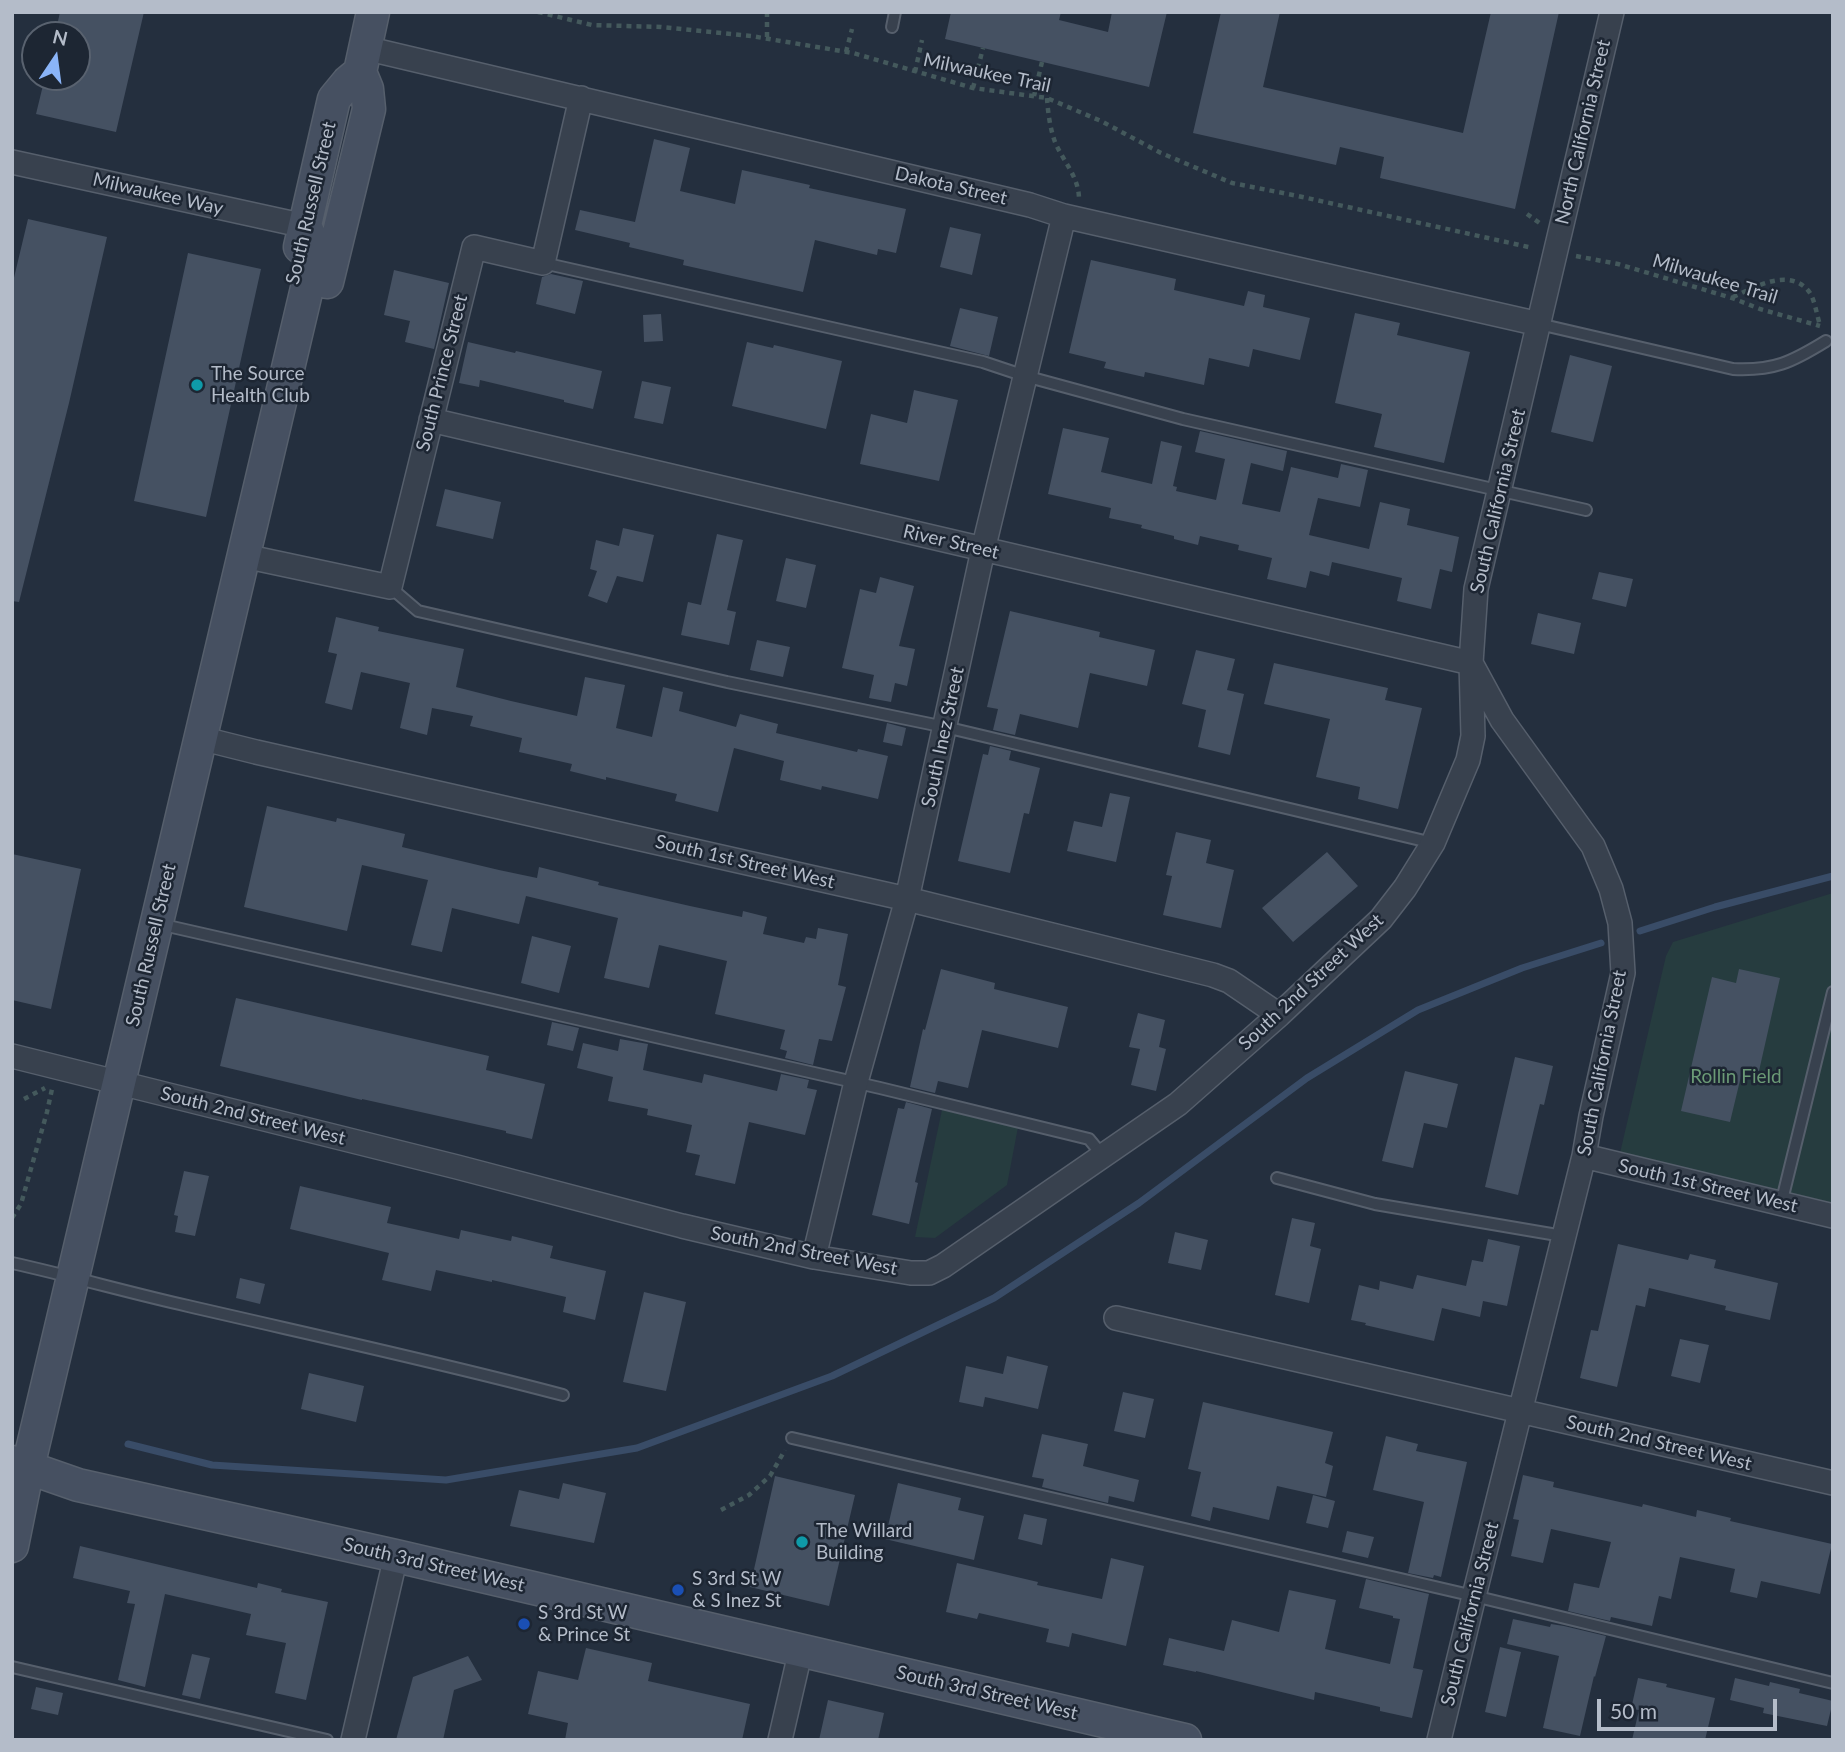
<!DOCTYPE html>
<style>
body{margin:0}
#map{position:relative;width:1845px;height:1752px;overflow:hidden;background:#242f3e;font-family:Lato,sans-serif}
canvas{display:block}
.frame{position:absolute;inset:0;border:14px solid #b4bcc9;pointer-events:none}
.north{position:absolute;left:21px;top:21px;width:70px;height:70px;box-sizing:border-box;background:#1d2633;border:2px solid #59626f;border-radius:50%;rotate:13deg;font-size:19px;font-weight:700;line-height:28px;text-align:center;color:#b4bcc9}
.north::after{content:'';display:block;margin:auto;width:24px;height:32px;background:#8ab4f8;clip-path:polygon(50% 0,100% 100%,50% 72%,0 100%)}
.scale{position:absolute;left:1597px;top:1699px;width:180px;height:32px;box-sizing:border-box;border:4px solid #b4bcc9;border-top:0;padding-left:9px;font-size:21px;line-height:24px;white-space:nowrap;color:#b4bcc9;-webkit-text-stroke:5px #1d2633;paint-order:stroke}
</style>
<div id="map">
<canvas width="1845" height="1752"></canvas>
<div class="frame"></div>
<div class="north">N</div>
<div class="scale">50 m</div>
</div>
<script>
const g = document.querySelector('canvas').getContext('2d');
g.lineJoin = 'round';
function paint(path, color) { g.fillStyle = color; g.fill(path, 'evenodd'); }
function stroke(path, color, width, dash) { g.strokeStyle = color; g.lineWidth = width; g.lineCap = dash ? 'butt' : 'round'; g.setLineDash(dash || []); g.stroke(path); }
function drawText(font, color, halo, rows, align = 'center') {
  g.font = font + ' Lato,sans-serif'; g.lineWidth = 5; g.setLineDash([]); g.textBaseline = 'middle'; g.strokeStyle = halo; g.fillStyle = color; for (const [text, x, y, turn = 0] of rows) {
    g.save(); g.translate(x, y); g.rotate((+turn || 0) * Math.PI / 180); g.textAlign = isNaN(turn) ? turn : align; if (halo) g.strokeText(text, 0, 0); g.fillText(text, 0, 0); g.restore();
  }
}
const green = new Path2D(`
 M 1833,893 L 1833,1203 L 1620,1153 L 1666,956 L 1673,942 Z
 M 942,1110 L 1018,1127 L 1007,1185 L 935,1238 L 915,1237 Z`);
const stream = new Path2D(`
 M 1640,931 L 1715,907 L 1833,876
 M 128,1444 L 212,1465 L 446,1480 L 637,1448 L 832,1376 L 994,1298 L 1139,1203 L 1307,1078 L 1418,1010 L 1522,968 L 1601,943`);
const building = new Path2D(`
 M 60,12 L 144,12 L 116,132 L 36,114 L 45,77 L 77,77 L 77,35 L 55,35 Z
 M 951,12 L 1061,12 L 1059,20 L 1108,32 L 1112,12 L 1167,12 L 1149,87 L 945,39 Z
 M 1221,12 L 1280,12 L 1263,87 L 1463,133 L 1491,12 L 1559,12 L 1515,209 L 1380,178 L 1384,157 L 1340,147 L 1336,165 L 1193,133 Z
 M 654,139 L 690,148 L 680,191 L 735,204 L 742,170 L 810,185 L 809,188 L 906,209 L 896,253 L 878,249 L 877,255 L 815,240 L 803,292 L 683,265 L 684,260 L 629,247 L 630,243 L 575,230 L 580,210 L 635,222 Z
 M 28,219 L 107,237 L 69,403 L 19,602 L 12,601 L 12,286 Z
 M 950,227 L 981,234 L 972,275 L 940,267 Z
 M 188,253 L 261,269 L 206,517 L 134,501 Z
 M 1091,260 L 1176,279 L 1174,290 L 1244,306 L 1248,291 L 1265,295 L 1263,307 L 1310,318 L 1300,360 L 1253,349 L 1249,367 L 1209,358 L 1204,385 L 1145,372 L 1144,377 L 1104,368 L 1106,362 L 1069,353 Z
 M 394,270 L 449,283 L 434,349 L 405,342 L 410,321 L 384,315 Z
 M 551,274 L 583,281 L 575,314 L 536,304 L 542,277 Z
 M 960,308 L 998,317 L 989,356 L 950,346 Z
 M 1355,313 L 1400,323 L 1397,335 L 1470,352 L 1444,463 L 1374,447 L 1382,414 L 1335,403 Z
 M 661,314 L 663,341 L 644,342 L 643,315 Z
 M 468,342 L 515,353 L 516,351 L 602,371 L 593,409 L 564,402 L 564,400 L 480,380 L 479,387 L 459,383 Z
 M 747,342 L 773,348 L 774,345 L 842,361 L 826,429 L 732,406 Z
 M 1570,355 L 1612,366 L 1593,442 L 1551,432 Z
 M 642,381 L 671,387 L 663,424 L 634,418 Z
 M 914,390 L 958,400 L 939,481 L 860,464 L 871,414 L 907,423 Z
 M 1063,428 L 1109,438 L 1101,472 L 1152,484 L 1161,441 L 1182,446 L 1173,486 L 1177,487 L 1176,491 L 1216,500 L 1225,459 L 1195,452 L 1200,431 L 1287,451 L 1283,471 L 1251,463 L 1242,504 L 1280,512 L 1291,467 L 1338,478 L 1341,464 L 1368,470 L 1360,507 L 1318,498 L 1309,535 L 1369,549 L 1380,502 L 1410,509 L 1407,525 L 1459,537 L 1452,572 L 1440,569 L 1431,609 L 1397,601 L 1402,578 L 1332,562 L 1329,576 L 1310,571 L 1306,588 L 1267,579 L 1272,558 L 1238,550 L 1239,545 L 1200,536 L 1198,545 L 1174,539 L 1174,536 L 1141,528 L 1142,525 L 1109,518 L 1111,508 L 1048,494 Z
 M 445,489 L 501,502 L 493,539 L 436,526 Z
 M 623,528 L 654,535 L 643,582 L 617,576 L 607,603 L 588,596 L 597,571 L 590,569 L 596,540 L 619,546 Z
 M 717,534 L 743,540 L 727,610 L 736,612 L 729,645 L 681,635 L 688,602 L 701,605 Z
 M 786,558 L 816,565 L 806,608 L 776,601 Z
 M 1599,572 L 1633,579 L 1626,607 L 1592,599 Z
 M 880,577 L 914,586 L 899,646 L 915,649 L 907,686 L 895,683 L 891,702 L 869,698 L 874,675 L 842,668 L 860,589 L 876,593 Z
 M 1010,611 L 1100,632 L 1099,637 L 1155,650 L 1147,686 L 1090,673 L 1078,728 L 1020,714 L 1015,735 L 993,730 L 998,709 L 987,707 Z
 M 1538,613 L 1581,623 L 1574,654 L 1531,644 Z
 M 336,617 L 379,627 L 378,631 L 464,649 L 456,687 L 511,701 L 577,716 L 585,677 L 625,685 L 616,728 L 652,737 L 663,687 L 683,692 L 679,711 L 736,727 L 740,714 L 778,724 L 776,733 L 857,752 L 858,749 L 888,756 L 878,799 L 822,786 L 821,790 L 780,780 L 784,761 L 734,748 L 718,812 L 675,801 L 677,794 L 606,777 L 606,780 L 570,771 L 572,764 L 519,752 L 522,738 L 470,726 L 473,716 L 432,708 L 427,735 L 400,728 L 410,683 L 361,672 L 352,710 L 325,703 L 337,654 L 328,652 Z
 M 757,640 L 790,647 L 783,677 L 750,670 Z
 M 1196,650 L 1235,659 L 1227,690 L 1244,694 L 1230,755 L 1198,747 L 1206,710 L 1182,704 Z
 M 1274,663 L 1388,688 L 1385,700 L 1422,708 L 1398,809 L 1358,799 L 1360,787 L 1316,777 L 1330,719 L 1264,704 Z
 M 887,723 L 906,728 L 902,746 L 883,742 Z
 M 990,746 L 1011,751 L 1009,760 L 1040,768 L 1029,814 L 1024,813 L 1010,873 L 958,861 L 983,754 L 988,755 Z
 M 1110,793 L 1130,797 L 1116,862 L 1067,851 L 1074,821 L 1102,827 Z
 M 267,806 L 336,822 L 337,818 L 405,834 L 402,847 L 499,870 L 537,878 L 539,867 L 599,882 L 598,885 L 690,906 L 742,917 L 743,911 L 767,917 L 763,934 L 804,943 L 806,937 L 816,939 L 818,928 L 848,934 L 838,985 L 846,987 L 832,1041 L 819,1039 L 813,1065 L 785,1058 L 787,1051 L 780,1049 L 785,1030 L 715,1014 L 727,961 L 659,945 L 649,988 L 604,978 L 618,918 L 526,896 L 519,924 L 452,908 L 442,952 L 411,945 L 428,880 L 362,865 L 347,931 L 244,907 Z
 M 1176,832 L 1211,840 L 1206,863 L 1234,870 L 1221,928 L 1163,915 L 1172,876 L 1166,875 Z
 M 1327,852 L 1358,886 L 1293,942 L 1262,908 Z
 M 12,854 L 81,869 L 51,1009 L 12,1000 Z
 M 532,936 L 571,946 L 559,993 L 521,983 Z
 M 941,969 L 995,983 L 994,989 L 1068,1007 L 1058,1048 L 982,1030 L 968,1088 L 938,1081 L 935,1093 L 910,1087 L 923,1029 L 925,1030 Z
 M 1739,969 L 1780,978 L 1759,1071 L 1743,1068 L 1730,1122 L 1681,1111 L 1712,977 L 1736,983 Z
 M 236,998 L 489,1056 L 486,1070 L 545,1084 L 532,1139 L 506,1133 L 506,1131 L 362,1099 L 362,1100 L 220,1066 Z
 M 1138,1013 L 1165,1020 L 1159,1047 L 1166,1049 L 1156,1091 L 1131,1085 L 1140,1049 L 1129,1047 Z
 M 552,1022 L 579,1028 L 573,1051 L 547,1045 Z
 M 620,1039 L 648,1044 L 643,1070 L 702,1083 L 704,1074 L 777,1091 L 781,1074 L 809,1080 L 807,1088 L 817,1090 L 805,1135 L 749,1122 L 735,1184 L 695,1175 L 700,1155 L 686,1152 L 692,1125 L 647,1115 L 648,1109 L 608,1101 L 613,1077 L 577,1068 L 583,1043 L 618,1051 Z
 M 1515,1057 L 1553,1066 L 1544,1105 L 1540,1104 L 1518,1195 L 1485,1187 Z
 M 1405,1071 L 1458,1084 L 1447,1128 L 1424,1123 L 1413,1168 L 1382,1161 Z
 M 906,1102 L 932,1109 L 915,1182 L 918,1183 L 909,1224 L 872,1215 L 898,1108 L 904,1109 Z
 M 184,1171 L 209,1176 L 195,1236 L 175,1232 L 178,1216 L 174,1215 Z
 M 300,1186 L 391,1207 L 387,1223 L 459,1239 L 461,1230 L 511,1241 L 512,1236 L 553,1246 L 550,1258 L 606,1271 L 595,1320 L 563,1312 L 566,1297 L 492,1280 L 492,1282 L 436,1270 L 431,1291 L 382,1280 L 389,1253 L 290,1229 Z
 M 1292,1218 L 1315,1223 L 1310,1246 L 1321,1249 L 1309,1303 L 1275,1295 Z
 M 1175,1232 L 1208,1240 L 1201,1270 L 1168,1263 Z
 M 1488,1239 L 1520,1246 L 1507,1306 L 1483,1301 L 1480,1317 L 1442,1308 L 1434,1341 L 1365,1325 L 1366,1323 L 1351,1320 L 1359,1285 L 1379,1290 L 1380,1281 L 1413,1289 L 1417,1275 L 1466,1286 L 1472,1260 L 1483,1262 Z
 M 1618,1244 L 1688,1260 L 1690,1254 L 1716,1260 L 1714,1268 L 1778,1283 L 1770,1320 L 1725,1310 L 1726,1306 L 1649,1288 L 1645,1307 L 1636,1305 L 1617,1387 L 1580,1378 L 1591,1330 L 1598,1331 Z
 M 240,1278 L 265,1284 L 260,1304 L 236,1298 Z
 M 644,1292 L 686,1302 L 666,1391 L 623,1382 Z
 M 1680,1339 L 1709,1345 L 1700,1383 L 1671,1376 Z
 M 1007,1356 L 1048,1366 L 1038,1409 L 985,1397 L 983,1407 L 959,1402 L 966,1366 L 1003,1374 Z
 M 309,1373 L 364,1386 L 356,1422 L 301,1409 Z
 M 1123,1392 L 1154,1399 L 1145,1438 L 1114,1431 Z
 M 1203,1402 L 1333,1432 L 1325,1463 L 1333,1466 L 1326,1497 L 1277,1486 L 1269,1520 L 1213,1507 L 1210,1521 L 1191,1516 L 1201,1472 L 1188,1469 Z
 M 1042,1434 L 1088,1444 L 1083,1466 L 1139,1480 L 1134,1502 L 1109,1496 L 1108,1503 L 1042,1487 L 1044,1479 L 1032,1477 Z
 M 1386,1436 L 1418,1444 L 1416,1451 L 1467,1462 L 1441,1577 L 1434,1575 L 1433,1578 L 1408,1573 L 1424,1502 L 1373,1490 Z
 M 1523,1475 L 1554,1482 L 1553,1487 L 1642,1507 L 1643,1504 L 1696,1517 L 1697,1510 L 1731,1518 L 1730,1521 L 1832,1544 L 1820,1594 L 1761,1581 L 1757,1598 L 1730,1592 L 1735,1569 L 1680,1557 L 1671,1599 L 1659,1596 L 1652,1626 L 1611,1617 L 1610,1621 L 1568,1611 L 1574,1583 L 1599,1588 L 1611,1542 L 1551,1529 L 1543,1563 L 1511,1556 L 1519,1520 L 1513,1519 Z
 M 775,1476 L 855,1495 L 829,1606 L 750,1587 Z
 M 563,1483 L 606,1493 L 594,1543 L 510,1526 L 519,1490 L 559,1499 Z
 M 898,1483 L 961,1498 L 958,1510 L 984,1516 L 974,1560 L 885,1539 Z
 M 1313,1495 L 1335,1501 L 1328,1528 L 1306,1523 Z
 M 1024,1514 L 1047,1519 L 1042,1545 L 1018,1539 Z
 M 1347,1531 L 1374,1537 L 1368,1558 L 1342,1552 Z
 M 80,1546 L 257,1588 L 258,1583 L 282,1589 L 281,1592 L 328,1602 L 306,1700 L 275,1693 L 286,1643 L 246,1635 L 251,1614 L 165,1594 L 145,1687 L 118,1680 L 135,1604 L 127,1603 L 130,1591 L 73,1578 Z
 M 1111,1558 L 1144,1566 L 1126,1646 L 1072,1633 L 1069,1647 L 1046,1642 L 1049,1629 L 979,1613 L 977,1619 L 946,1612 L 957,1563 L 1038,1582 L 1037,1585 L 1102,1599 Z
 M 1366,1579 L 1429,1594 L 1413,1668 L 1423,1670 L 1412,1718 L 1380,1711 L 1380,1707 L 1315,1692 L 1314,1700 L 1196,1671 L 1196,1672 L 1163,1665 L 1169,1638 L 1224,1651 L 1232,1620 L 1279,1632 L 1289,1590 L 1336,1600 L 1325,1649 L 1390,1664 L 1400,1619 L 1393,1618 L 1393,1616 L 1359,1608 Z
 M 1513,1619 L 1550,1627 L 1551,1624 L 1564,1626 L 1606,1636 L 1595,1677 L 1594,1676 L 1580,1736 L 1543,1728 L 1559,1656 L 1507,1644 Z
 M 1500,1647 L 1521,1652 L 1506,1717 L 1485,1712 Z
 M 586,1648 L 652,1663 L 648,1681 L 750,1704 L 742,1740 L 565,1740 L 568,1723 L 528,1714 L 538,1671 L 578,1680 Z
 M 192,1654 L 210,1658 L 200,1699 L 182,1695 Z
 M 468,1656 L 482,1680 L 454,1690 L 443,1740 L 396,1740 L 413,1677 Z
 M 1638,1678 L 1667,1684 L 1666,1687 L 1715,1698 L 1705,1740 L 1632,1740 L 1639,1710 L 1631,1709 Z
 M 1735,1678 L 1769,1686 L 1770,1682 L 1800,1689 L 1799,1693 L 1833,1701 L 1827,1726 L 1763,1713 L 1764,1708 L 1730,1700 Z
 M 36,1687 L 63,1693 L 58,1715 L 31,1709 Z
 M 828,1700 L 884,1713 L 878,1740 L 819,1740 Z`);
const path = new Path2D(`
 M 538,12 L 592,25 L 661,27 L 751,36 L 853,53 L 973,88 L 1047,98 L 1101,121 L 1161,153 L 1232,183 L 1298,196 L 1533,248
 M 767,12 L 767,39
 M 846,52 L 852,29
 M 915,72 L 922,40
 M 973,88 L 983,48
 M 1034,96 L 1042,62
 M 1047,98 C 1048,113 1050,128 1055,142 C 1063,161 1079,177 1079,199
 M 1527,214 L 1541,224
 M 1576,256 L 1618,264 L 1732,298 L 1760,309 L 1820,326
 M 1733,297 C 1755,287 1791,266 1810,293 C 1815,301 1817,316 1820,325
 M 24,1099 L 45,1088
 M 12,1218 L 21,1204 L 47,1112 L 52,1089
 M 721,1510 L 749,1495 L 770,1476 L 785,1450`);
const lane = new Path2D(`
 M 892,27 L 895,12
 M 543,263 L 983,362 L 1025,376 L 1183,419 L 1586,510
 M 1539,324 L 1733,369 C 1774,371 1792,362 1826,341
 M 390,587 L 418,611 L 727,682 L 945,727 L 1433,843
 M 159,924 L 880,1088 L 1089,1139 L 1103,1156
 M 1277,1178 L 1375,1204 L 1563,1236
 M 1781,1204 L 1833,992
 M 12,1263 C 71,1276 130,1293 188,1306 C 313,1335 439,1362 563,1395
 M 792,1438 L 1474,1596 L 1833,1683
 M 12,1667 L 327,1740`);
const street = new Path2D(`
 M 365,48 L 1030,205 L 1064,216 L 1539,324
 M 12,162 L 305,226
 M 244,556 L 390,587 L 474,247 L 543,263 L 581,98
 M 200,738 L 256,752 L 907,899 L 1213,975 L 1229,981 L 1279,1015
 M 12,1056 L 457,1167 L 682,1226 L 814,1257 L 911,1273 L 929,1273 L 943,1266 L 1178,1104 L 1279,1015 L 1381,919 L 1405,888 L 1433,843 L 1468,760 L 1473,736 L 1471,663 L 431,420
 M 1584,1156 L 1833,1216
 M 814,1257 L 856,1082 L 907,899 L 983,550 L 1064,216
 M 1116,1318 L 1833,1483
 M 353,1740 L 396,1556
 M 780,1740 L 801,1649
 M 1439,1740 L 1474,1596 L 1584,1156 L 1591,1116 L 1623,973 L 1620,923 L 1611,889 L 1593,846 L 1502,720 L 1471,663 L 1476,589 L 1612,12`);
const secondary = new Path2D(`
 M 300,247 L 334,99 L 348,82 L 360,72
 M 327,282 L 369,109 L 367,89 L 360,72 L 373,12
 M 12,1462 L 78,1485 L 396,1556 L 1185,1740
 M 12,1546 L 28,1467 L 316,250 L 305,226`);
const markers = [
 [197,385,7,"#0f9aa8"],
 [802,1542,7,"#0f9aa8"],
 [678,1590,7,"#1a4fb4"],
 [524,1624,7,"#1a4fb4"]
];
const streetNames = [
 ["Milwaukee Trail",987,73,12],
 ["North California Street",1583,132,-77],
 ["Dakota Street",951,186,13],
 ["Milwaukee Way",158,194,13],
 ["South Russell Street",311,203,-77],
 ["Milwaukee Trail",1715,279,17],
 ["South Prince Street",442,373,-76],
 ["South California Street",1498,501,-77],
 ["River Street",951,542,13],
 ["South Inez Street",943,737,-78],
 ["South 1st Street West",745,862,13],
 ["South Russell Street",151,945,-77],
 ["South 2nd Street West",1311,982,-43],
 ["South California Street",1602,1063,-79],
 ["South 2nd Street West",253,1116,14],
 ["South 1st Street West",1708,1186,13],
 ["South 2nd Street West",804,1251,11],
 ["South 2nd Street West",1659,1443,13],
 ["South 3rd Street West",434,1565,13],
 ["South California Street",1470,1614,-76],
 ["South 3rd Street West",987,1693,13]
];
const poiNames = [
 ["The Source",211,374],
 ["Health Club",211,396],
 ["The Willard",816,1531],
 ["Building",816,1553],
 ["S 3rd St W",692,1579],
 ["& S Inez St",692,1601],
 ["S 3rd St W",538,1613],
 ["& Prince St",538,1635]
];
const parkNames = [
 ["Rollin Field",1736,1077]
];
paint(green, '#263c3f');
stroke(stream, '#394c67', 7);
paint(building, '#455162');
stroke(lane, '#565f6c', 14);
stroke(street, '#565f6c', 26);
stroke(secondary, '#565f6c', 35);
stroke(path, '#44595c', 4.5, [5, 5]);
stroke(lane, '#38414e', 10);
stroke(street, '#38414e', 23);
stroke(secondary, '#465061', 32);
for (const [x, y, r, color] of markers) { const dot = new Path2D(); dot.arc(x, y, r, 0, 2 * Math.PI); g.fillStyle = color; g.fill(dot); stroke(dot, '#1d2633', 2.5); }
drawText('19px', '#b4bcc9', '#1d2633', streetNames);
drawText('19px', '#b4bcc9', '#1d2633', poiNames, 'left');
drawText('19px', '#6b9a76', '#1d2633', parkNames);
</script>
